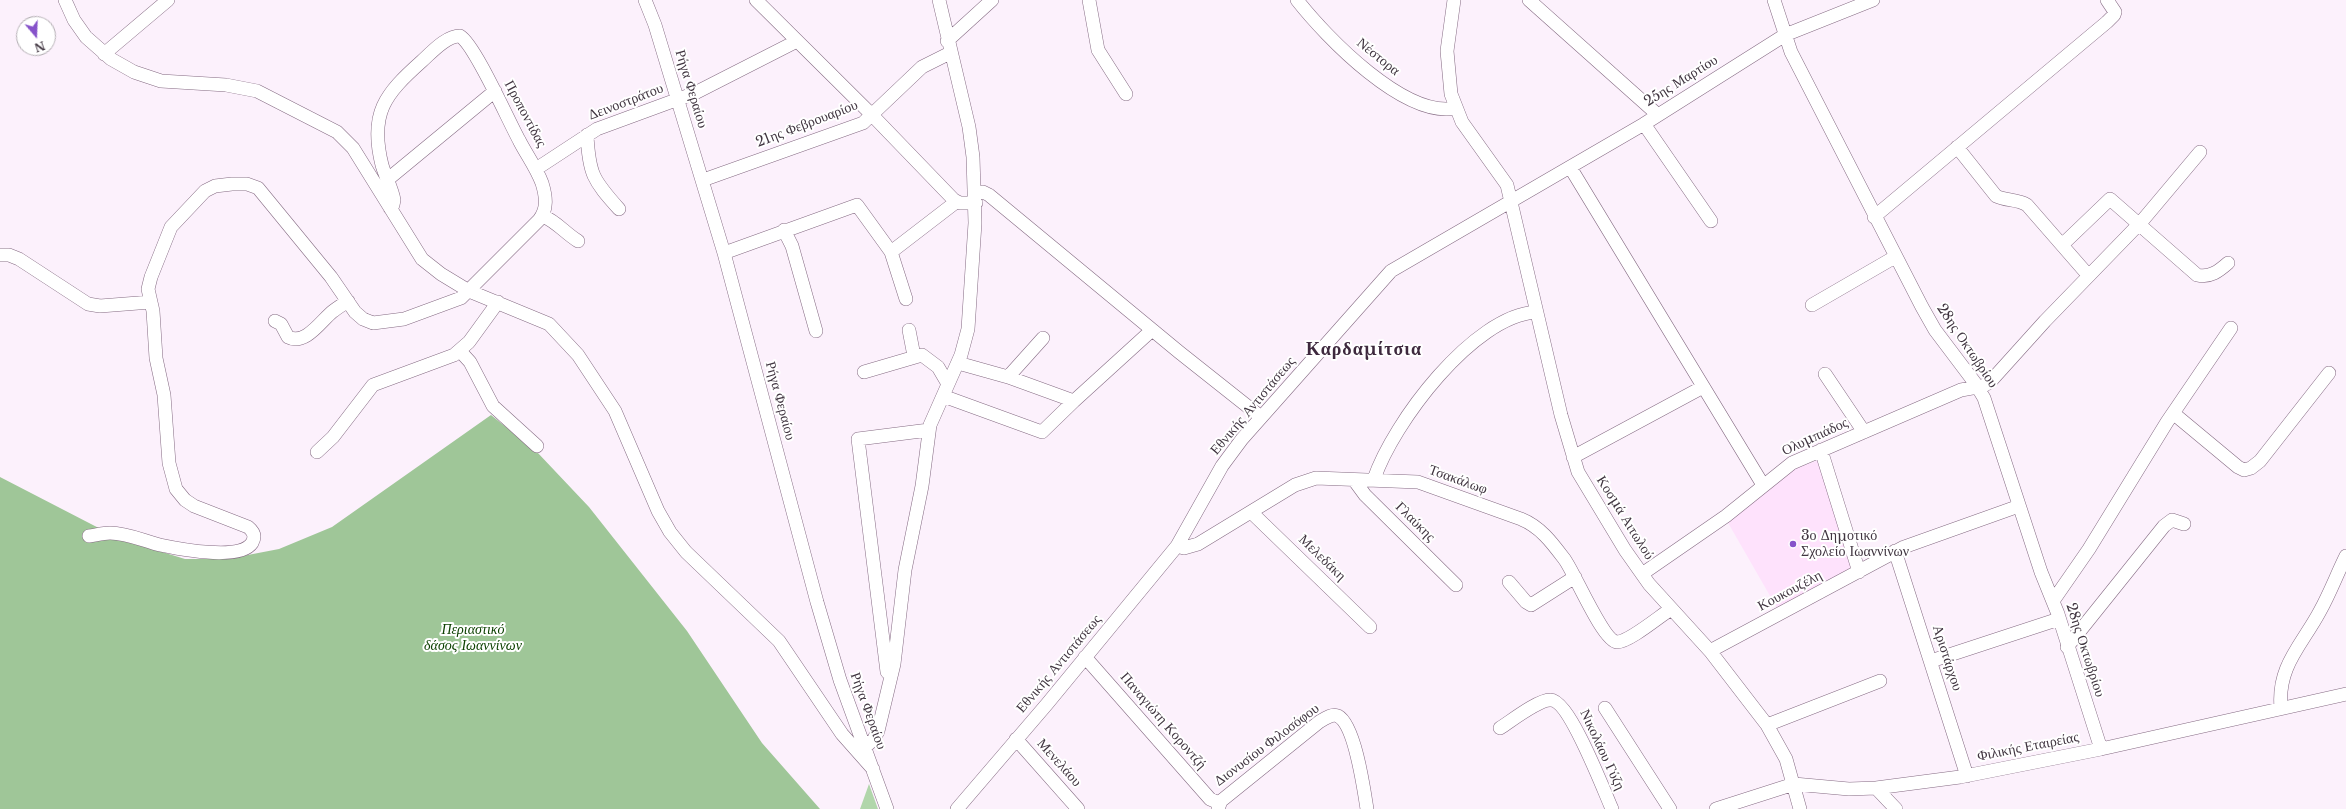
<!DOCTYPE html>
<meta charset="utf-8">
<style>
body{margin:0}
#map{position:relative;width:2346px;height:809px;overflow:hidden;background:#fcf1fc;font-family:"Libre Baskerville",serif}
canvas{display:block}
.north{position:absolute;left:16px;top:16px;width:40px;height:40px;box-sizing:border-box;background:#fff;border:1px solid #b3aeb3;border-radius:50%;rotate:161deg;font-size:11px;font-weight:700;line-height:16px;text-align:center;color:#403540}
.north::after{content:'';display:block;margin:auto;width:14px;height:18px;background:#8652ca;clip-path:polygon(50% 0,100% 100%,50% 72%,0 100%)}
</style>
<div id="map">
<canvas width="2346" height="809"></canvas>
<div class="north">N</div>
</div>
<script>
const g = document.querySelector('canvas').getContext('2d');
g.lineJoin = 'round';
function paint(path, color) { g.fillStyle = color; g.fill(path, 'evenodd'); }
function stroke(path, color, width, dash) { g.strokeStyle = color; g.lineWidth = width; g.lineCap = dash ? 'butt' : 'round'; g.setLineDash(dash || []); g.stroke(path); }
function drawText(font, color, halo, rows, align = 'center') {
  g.font = font + ' "Libre Baskerville",serif'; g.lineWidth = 4; g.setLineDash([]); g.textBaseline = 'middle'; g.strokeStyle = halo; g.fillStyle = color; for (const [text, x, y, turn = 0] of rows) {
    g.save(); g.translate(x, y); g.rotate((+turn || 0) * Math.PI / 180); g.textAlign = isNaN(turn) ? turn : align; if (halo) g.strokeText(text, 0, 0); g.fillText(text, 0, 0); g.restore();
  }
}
const built = new Path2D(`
 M 1819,460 L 1853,567 L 1777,608 L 1727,521 L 1794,469 Z`);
const green = new Path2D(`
 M 869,784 L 878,809 L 860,809 Z`);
const forest = new Path2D(`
 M 491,415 L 537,452 L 589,507 L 687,631 L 762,743 L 820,809 L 0,809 L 0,477 L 120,539 L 185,559 L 227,559 L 279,549 L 332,527 Z`);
const minor = new Path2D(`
 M 65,0 L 74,20 L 86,37 L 111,59 L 134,72 L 161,81 L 226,85 L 257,91 L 337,132 L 353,148 L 422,259 L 441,274 L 469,291 L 549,324 L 578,355 L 615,411 L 658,511 L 670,532 L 686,552 L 779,641 L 842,734 L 873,769
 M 645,0 L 655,25 L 724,253 L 817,602 L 840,680 L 887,809
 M 756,0 L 872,115 L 954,200 L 960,203 L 976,203
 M 1089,0 L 1098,50 L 1126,94
 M 1297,0 C 1326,37 1405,119 1456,108
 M 1454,0 L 1447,51 L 1451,94 L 1462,122 L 1507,185 L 1561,415 L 1578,472 L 1625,550 L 1649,584 L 1710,651 L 1767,725 L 1786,759 L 1800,809
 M 1529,0 L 1658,115
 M 1774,0 L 1791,52 L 1922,307 L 1935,330 L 1975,383 L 1984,398 L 2041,572 L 2058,614 L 2101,749
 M 947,41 L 992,0
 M 104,54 L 168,0
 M 1644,124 L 1711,221
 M 587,135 C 589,174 593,180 619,209
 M 1957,147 L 1996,196 C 2006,201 2017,199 2027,205 L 2088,275
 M 1570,167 L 1763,485
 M 536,169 L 597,129 L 695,93 L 797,41
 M 387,180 L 495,91
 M 703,180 L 863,123 L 922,67 L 950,53
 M 976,193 L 983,192 L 989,195 L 1179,352 L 1261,417
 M 543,216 C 557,222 565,233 578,241
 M 1874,217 L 2107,22 L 2114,15 L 2115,12 L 2107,0
 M 784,230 L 792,246 L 816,331
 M 2062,245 L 2110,199 L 2197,275 C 2210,278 2219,271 2228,263
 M 891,252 L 906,299
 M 724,253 L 857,205 L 891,252 L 956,202
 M 0,255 L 9,255 L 19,259 L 88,304 L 100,306 L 151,302
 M 1812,305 L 1895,257
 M 275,321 L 281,324 L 288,337 C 305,346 321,321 332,312 C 337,308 342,305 348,301
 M 909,330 L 914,356
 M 460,351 L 470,362 L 493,406 L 537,446
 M 958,363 L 1008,377 L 1074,401 L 1152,330
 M 864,372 L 922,355 L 938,367 L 948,384
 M 1825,374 L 1864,432
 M 1008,377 L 1043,338
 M 943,396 L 1042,432 L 1074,401
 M 2173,413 L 2238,467 L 2244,470 L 2251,468 L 2260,461 L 2329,373
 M 1821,450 L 1859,572
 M 317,452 L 333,437 L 373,385 L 454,355 L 469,342 L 498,302
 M 1573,457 L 1703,387
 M 1374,479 C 1393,423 1473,316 1536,312
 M 1354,480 L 1365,495 L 1456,585
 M 1251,512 L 1370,627
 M 89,536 C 96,535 103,533 110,533 C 127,533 144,541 160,545 C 179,549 240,561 252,543 C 256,536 253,531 248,527 L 194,506 L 185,500 L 176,489 L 169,463 L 164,395 L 156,358 L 153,311 L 148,289 L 151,277 L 171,227 L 205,191 L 215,186 L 232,184 L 247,184 L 258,188 L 331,277 L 355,312 L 363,319 L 373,323 L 404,319 L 461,298 L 539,220 C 548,209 546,196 542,183 C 536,167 526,154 519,140 C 508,120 475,45 460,36 C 446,36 432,52 422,61 C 385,94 369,113 382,165 C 385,176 392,188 394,200 L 393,205 L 390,208
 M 1177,546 L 1184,548 L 1198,544 L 1295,485 L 1316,478 L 1418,482 L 1521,519 C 1541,527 1553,544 1565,560 C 1575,574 1603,641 1617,642 C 1629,642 1660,616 1671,609
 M 1895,551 L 1967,776
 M 1642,574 L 1726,516 L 1792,463 L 1961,390 L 1983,386 L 1990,382 L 2045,321 L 2142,221 L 2200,152
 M 1509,582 L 1526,602 L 1531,605 L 1575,577
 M 2053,601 L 2089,549 L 2167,422 L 2231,328
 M 2067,647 L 2164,526 L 2172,520 L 2184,524
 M 1710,651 L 1904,547 L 2019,506
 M 1085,657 L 1210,799 L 1219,803
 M 1931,661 L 2059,619
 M 887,672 L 858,439 L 929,430
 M 1605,708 L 1670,809
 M 2281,708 C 2277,666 2302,645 2320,611 C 2330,593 2337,574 2346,556
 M 1767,725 L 1880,681
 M 1500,728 C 1511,721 1538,700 1550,700 C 1569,699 1604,791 1612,809
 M 1016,739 L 1078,809
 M 864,748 L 874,739 L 878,731 L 894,664 L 905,570 L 922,486 L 930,425 L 961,355 L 968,329 L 975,223 L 973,157 L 969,127 L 939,0
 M 1876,788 L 1896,809
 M 957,809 L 1047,704 L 1177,546 L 1222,466 L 1242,439 L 1391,271 L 1644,124 L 1785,35 L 1873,0
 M 1218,809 L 1221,801 L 1319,722 C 1324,719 1332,713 1338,716 C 1355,725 1364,790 1367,809
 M 1716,809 L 1794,784 L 1849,789 L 1876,788 L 1960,777 L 2101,749 L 2346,694`);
const markers = [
 [1793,544,4,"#8652ca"]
];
const streetNames = [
 ["Νέστορα",1378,57,39],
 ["25ης Μαρτίου",1681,81,-32],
 ["Ρήγα Φεραίου",691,89,73],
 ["Δεινοστράτου",626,102,-21],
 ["Προποντίδας",525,114,62],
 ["21ης Φεβρουαρίου",807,124,-21],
 ["28ης Οκτωβρίου",1967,346,56],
 ["Ρήγα Φεραίου",780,401,75],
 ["Εθνικής Αντιστάσεως",1253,406,-50],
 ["Ολυμπιάδος",1815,437,-25],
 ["Τσακάλωφ",1458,480,20],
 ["Κοσμά Αιτωλού",1625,518,58],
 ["Γλαύκης",1415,522,45],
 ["Μελεδάκη",1322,558,44],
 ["Κουκουζέλη",1790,591,-28],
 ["28ης Οκτωβρίου",2085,650,72],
 ["Αριστάρχου",1947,658,72],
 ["Εθνικής Αντιστάσεως",1059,664,-50],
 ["Ρήγα Φεραίου",868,711,70],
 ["Παναγιώτη Κοροντζή",1163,721,49],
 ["Διονυσίου Φιλοσόφου",1267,745,-37],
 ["Φιλικής Εταιρείας",2028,747,-11],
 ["Νικολάου Γύζη",1602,750,65],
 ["Μενελάου",1059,763,48]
];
const poiNames = [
 ["3ο Δημοτικό",1801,536],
 ["Σχολείο Ιωαννίνων",1801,552]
];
const parkNames = [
 ["Περιαστικό",473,630],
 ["δάσος Ιωαννίνων",473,646]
];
const districtNames = [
 ["Καρδαμίτσια",1364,350]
];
paint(built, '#fee2fc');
paint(green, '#b1d6ab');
paint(forest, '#9fc698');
stroke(minor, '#856b83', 14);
stroke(minor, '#fff', 13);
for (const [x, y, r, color] of markers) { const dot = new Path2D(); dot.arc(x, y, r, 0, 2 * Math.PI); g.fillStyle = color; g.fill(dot); stroke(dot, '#fff', 1.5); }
drawText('14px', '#403540', '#fff', streetNames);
drawText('14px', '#403540', '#fff', poiNames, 'left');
drawText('italic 14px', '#0c4101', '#fff', parkNames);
g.letterSpacing = '1px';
drawText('bold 18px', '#3e293e', '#fff', districtNames);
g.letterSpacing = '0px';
</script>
